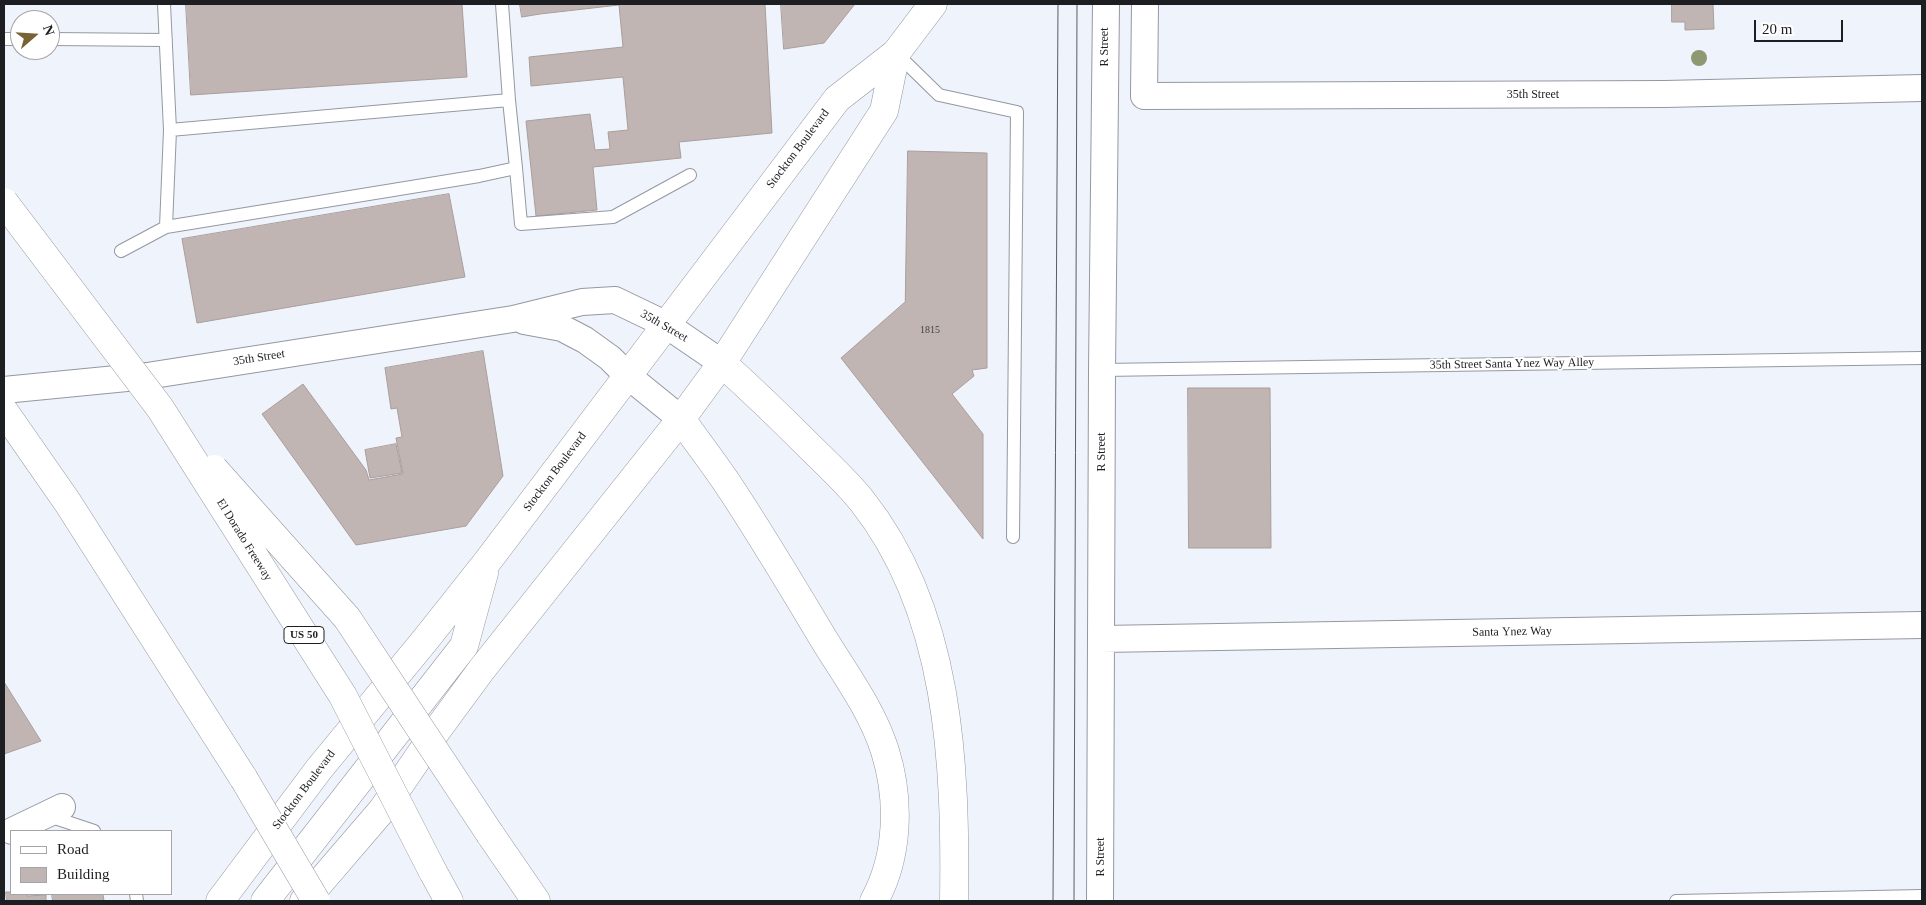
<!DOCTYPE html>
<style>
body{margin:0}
#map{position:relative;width:1926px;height:905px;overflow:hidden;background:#eff3fc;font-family:"Times New Roman",serif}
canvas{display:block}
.frame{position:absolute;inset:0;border:5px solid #1d1e22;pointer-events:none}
.legend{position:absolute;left:10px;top:830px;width:162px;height:65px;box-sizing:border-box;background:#fff;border:1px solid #a5a5a7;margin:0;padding:6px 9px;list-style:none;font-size:15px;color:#1d1e22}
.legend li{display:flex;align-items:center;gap:10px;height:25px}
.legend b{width:25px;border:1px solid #a5a5a7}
.north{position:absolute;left:10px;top:10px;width:50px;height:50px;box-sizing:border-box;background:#fff;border:1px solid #a5a5a7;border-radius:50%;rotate:71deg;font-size:14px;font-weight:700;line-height:20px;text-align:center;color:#1d1e22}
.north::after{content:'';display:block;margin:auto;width:18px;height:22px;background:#7a6333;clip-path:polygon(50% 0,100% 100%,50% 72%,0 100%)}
.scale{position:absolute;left:1754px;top:20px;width:89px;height:22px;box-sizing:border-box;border:2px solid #1d1e22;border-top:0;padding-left:6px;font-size:15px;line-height:18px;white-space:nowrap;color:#1d1e22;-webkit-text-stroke:4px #fff;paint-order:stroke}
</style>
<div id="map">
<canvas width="1926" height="905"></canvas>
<div class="frame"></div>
<ul class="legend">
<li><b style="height:6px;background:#fff"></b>Road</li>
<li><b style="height:14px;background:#c0b5b3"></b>Building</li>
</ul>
<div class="north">N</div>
<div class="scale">20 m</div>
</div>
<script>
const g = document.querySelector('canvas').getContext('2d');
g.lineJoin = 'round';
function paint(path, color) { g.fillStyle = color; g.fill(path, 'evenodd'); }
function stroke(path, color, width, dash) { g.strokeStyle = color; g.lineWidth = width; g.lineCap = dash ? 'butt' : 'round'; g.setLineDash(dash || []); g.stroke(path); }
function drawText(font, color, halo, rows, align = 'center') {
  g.font = font + ' "Times New Roman",serif'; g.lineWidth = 4; g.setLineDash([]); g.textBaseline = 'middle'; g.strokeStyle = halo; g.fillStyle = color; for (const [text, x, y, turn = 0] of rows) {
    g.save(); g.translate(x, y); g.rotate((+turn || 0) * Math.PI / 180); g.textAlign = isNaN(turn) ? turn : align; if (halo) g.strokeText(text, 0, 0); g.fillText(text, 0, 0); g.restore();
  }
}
const building = new Path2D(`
 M 186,4 L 462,4 L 467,77 L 191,95 Z
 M 520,4 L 765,4 L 772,133 L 679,142 L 681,158 L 593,167 L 597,210 L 536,216 L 526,121 L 590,114 L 595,150 L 610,149 L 608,132 L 628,130 L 623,77 L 531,86 L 529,57 L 623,47 L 619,5 L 540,14 L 522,17 Z
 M 781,4 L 855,4 L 824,43 L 784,49 Z
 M 1672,4 L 1713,4 L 1714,29 L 1685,30 L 1685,22 L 1672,22 Z
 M 908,151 L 987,153 L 987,368 L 972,370 L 974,376 L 952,394 L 983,434 L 983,539 L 841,358 L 905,302 Z
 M 449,194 L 465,277 L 197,323 L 182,239 Z
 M 483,351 L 503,476 L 466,526 L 356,545 L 262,414 L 303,384 L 366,470 L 369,480 L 403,474 L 396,438 L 402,437 L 397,408 L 391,409 L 385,368 Z
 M 1188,388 L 1270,388 L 1271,548 L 1189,548 Z
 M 396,444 L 402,473 L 370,478 L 365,450 Z
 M 4,682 L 41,741 L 4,754 Z
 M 6,892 L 11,892 L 11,894 L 27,894 L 27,896 L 46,895 L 46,901 L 7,901 Z
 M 52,894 L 103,894 L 104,901 L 53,901 Z`);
const lane = new Path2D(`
 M 164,4 L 170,130 L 509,100 L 502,4
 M 4,39 L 20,39
 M 50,39 L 166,40
 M 896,53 L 939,95 L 1017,112 L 1013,537
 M 170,130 L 166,227 L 479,176 L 516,168 L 509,100
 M 516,168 L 521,224 L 613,217 L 690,175
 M 121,251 L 166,227
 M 1102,370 L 1922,358
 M 49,816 L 94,831
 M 136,894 L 137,901
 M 1676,901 L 1922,896`);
const street = new Path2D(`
 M 1145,4 L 1144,96 L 1665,94 L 1922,88
 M 524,321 L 562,328 L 585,340 L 610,358 L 628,376 L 681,419
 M 4,390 L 147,376 L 513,319 L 582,302 L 615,300 L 665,324 L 722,363
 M 1102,639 L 1922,625
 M 12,831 L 62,807
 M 1100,901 L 1102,370 L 1106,4`);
const secondary = new Path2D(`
 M 220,901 L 319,769 L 426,639 L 487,562 L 837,99 L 896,53 L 933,4
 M 265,901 L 464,646 L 484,573
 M 304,901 L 383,809 L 435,733 L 482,669 L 681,419 L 722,363 L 884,111 L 896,53`);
const highway = new Path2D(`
 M 722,363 C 752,390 781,418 809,446 C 827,464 846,481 862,501 C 950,612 956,765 954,901
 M 4,411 L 68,503 L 244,779
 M 681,419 C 696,440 712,461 727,483 C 761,534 792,586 823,638 C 845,674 872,710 885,751 C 900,799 899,856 874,901
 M 490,834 L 536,901
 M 432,870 L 449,901`);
const tram = new Path2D(`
 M 1053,901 L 1058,4
 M 1074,901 L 1077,4`);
const highwayBridge = new Path2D(`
 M 4,202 L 160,408 L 343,696 L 432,870
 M 214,469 L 347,618 L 490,834
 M 244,779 L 316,901`);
const trees = [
 [1699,58]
];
const numberNames = [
 ["1815",930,330]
];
const shields = [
 [304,635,40]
];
const shieldNames = [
 ["US 50",304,635]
];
const streetNames = [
 ["R Street",1105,47,-90],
 ["35th Street",1533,95],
 ["Stockton Boulevard",798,149,-53],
 ["35th Street",664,326,30],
 ["35th Street",259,358,-9],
 ["35th Street Santa Ynez Way Alley",1512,364,-1],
 ["R Street",1102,452,-90],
 ["Stockton Boulevard",555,472,-53],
 ["El Dorado Freeway",244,540,58],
 ["Santa Ynez Way",1512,632,-1],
 ["Stockton Boulevard",304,790,-53],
 ["R Street",1101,857,-90]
];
paint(building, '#c0b5b3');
stroke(building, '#a99e9c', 1);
stroke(lane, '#9598a1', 14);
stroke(street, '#9598a1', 28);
stroke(secondary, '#9598a1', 29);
stroke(highway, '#9598a1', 29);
stroke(lane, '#fff', 12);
stroke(street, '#fff', 26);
stroke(secondary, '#fff', 28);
stroke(highway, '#fff', 28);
stroke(tram, '#5b5d62', 1);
stroke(highwayBridge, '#9598a1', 29, []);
stroke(highwayBridge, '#fff', 28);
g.fillStyle = '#8e9871';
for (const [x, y] of trees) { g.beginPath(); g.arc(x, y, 8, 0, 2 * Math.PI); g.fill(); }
drawText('10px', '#464446', null, numberNames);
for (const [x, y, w] of shields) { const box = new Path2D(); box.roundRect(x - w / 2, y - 8.5, w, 17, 4); g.fillStyle = '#fff'; g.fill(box); stroke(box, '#1d1e22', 1); }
drawText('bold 11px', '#1d1e22', null, shieldNames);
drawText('12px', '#1d1e22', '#fff', streetNames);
</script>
